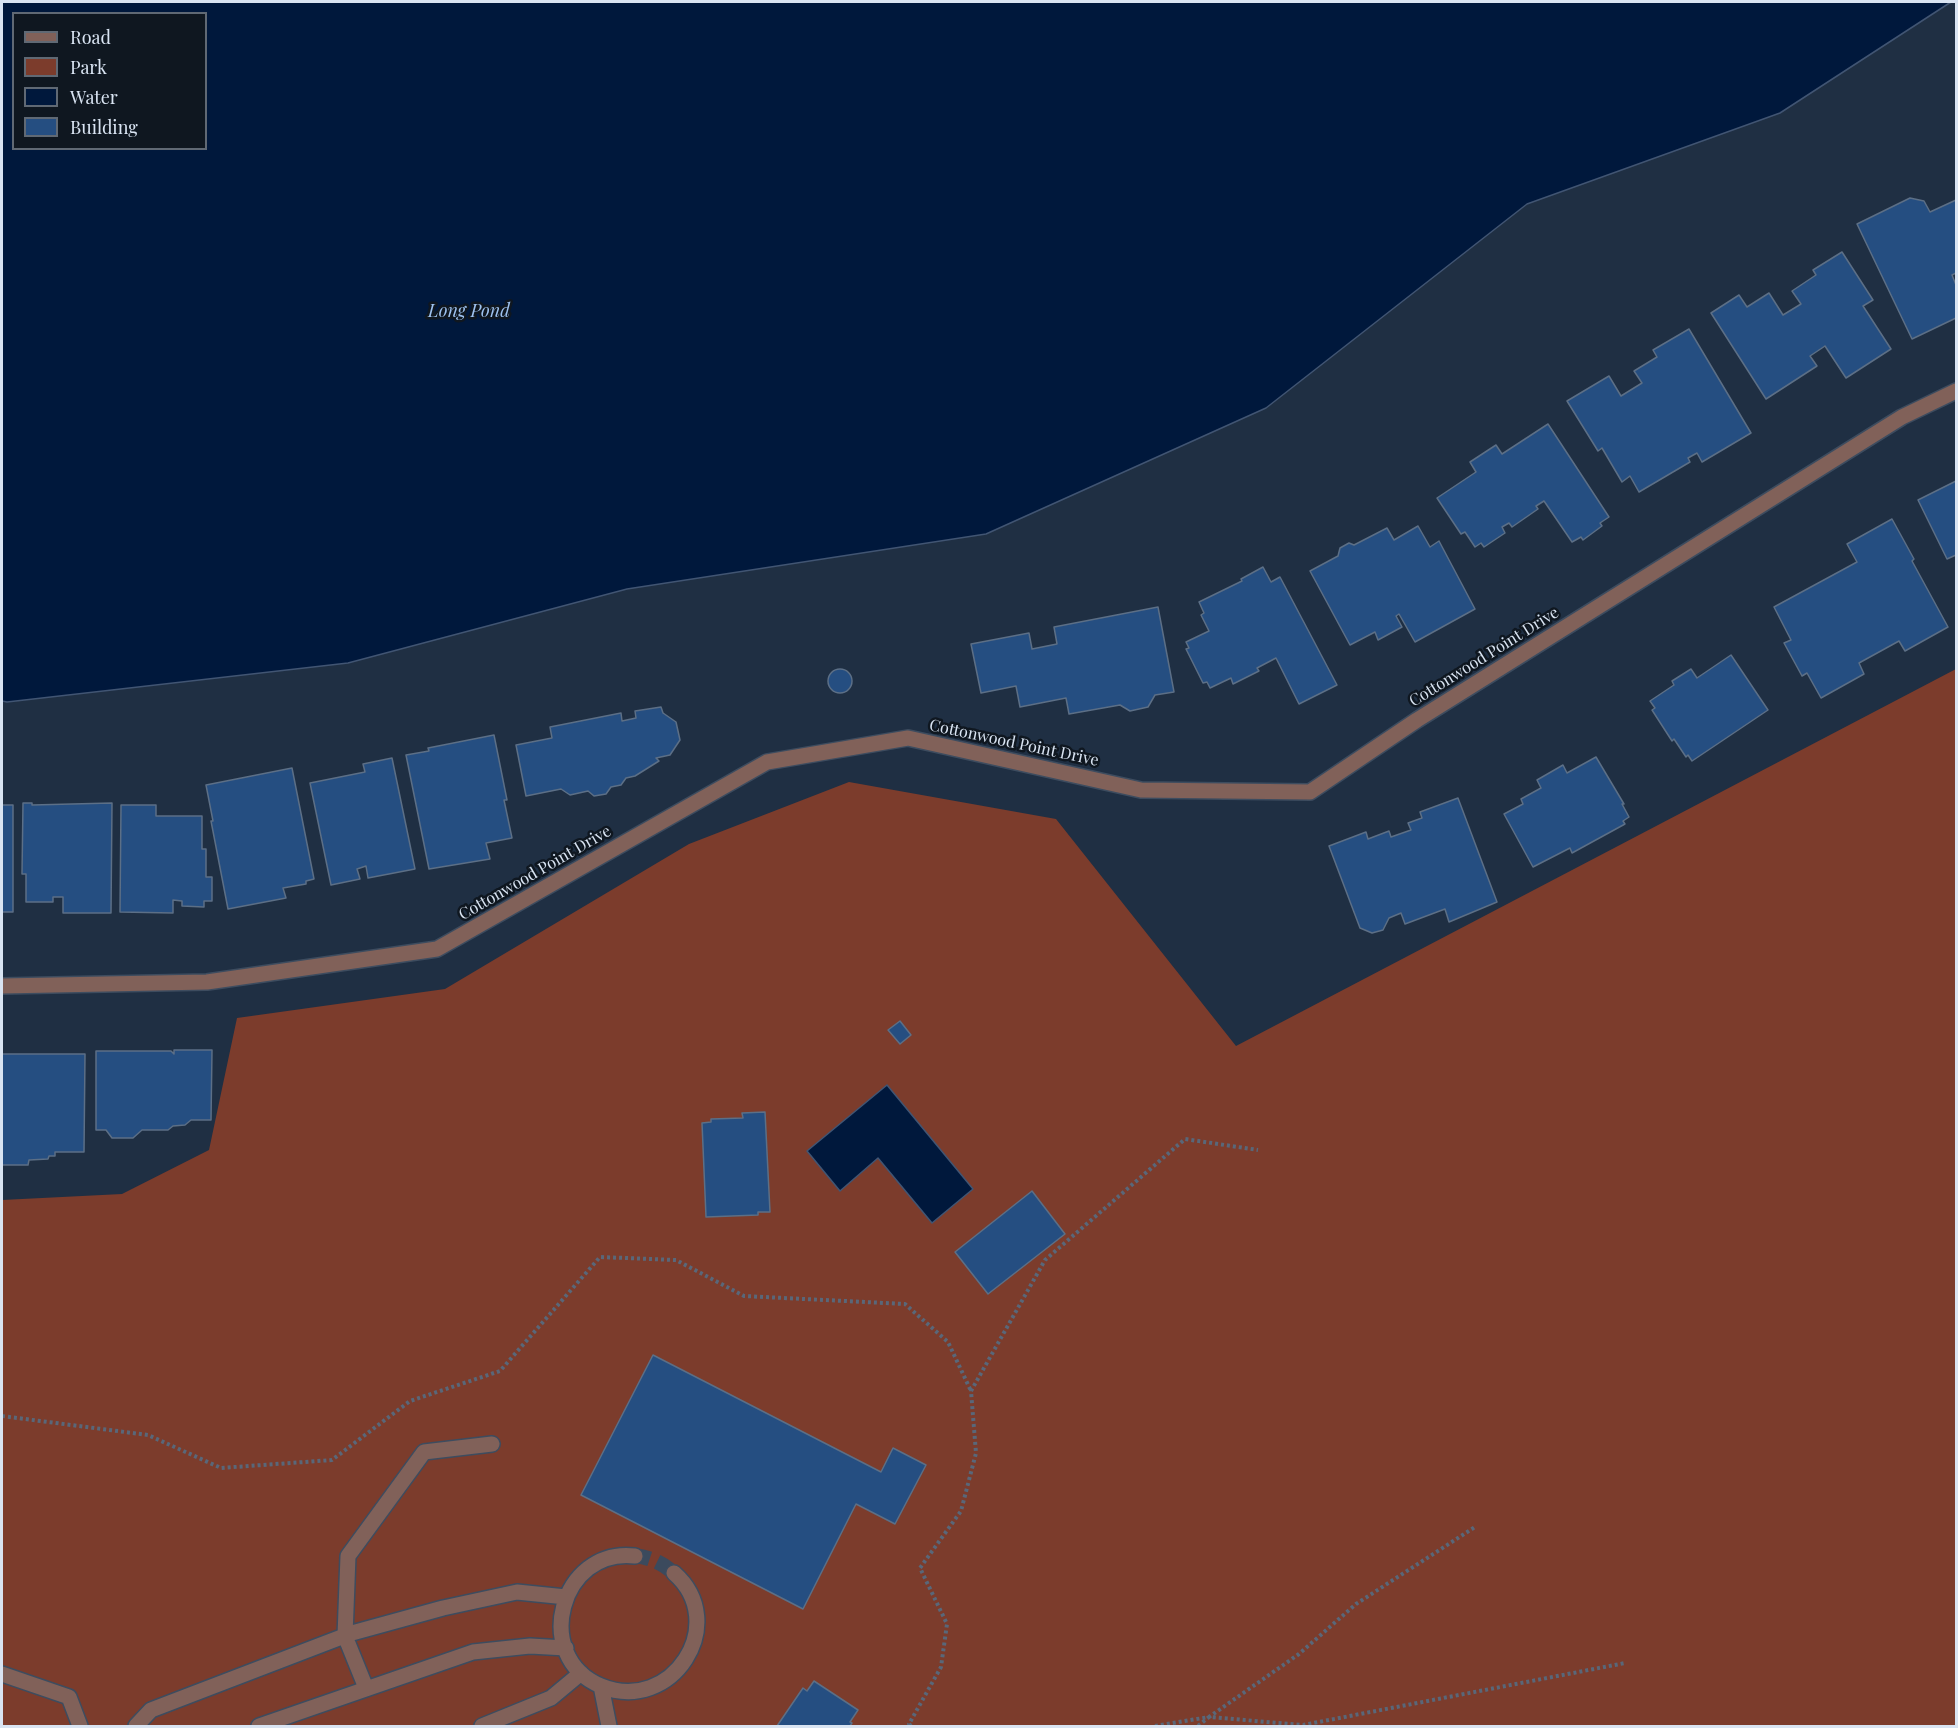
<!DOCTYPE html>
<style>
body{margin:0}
#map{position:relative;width:1958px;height:1728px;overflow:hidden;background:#1f2f43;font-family:"Playfair Display",serif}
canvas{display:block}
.frame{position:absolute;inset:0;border:3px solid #d9e4f2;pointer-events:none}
.legend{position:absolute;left:12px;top:12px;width:195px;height:138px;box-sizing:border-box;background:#0f1720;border:2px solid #606974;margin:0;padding:8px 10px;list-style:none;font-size:18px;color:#d9e4f2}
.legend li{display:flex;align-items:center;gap:12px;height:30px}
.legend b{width:30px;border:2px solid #606974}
</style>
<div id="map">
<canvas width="1958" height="1728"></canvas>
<div class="frame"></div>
<ul class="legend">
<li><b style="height:8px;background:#816159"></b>Road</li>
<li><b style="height:16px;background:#7c3c2c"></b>Park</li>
<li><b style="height:16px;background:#00183c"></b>Water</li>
<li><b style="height:16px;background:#254e81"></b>Building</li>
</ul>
</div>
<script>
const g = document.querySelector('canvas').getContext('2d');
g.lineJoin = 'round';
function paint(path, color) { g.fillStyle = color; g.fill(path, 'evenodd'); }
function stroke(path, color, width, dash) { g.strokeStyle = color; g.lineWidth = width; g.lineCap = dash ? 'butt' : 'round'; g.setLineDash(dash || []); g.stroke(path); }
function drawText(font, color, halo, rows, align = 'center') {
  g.font = font + ' "Playfair Display",serif'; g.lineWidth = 5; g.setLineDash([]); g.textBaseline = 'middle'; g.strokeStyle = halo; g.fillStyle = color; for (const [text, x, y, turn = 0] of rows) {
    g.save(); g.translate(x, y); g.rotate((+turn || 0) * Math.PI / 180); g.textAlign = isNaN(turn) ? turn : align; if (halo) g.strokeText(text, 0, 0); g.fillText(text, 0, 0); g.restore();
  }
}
const green = new Path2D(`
 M 1956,669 L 1956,1726 L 2,1726 L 2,1200 L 122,1194 L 209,1150 L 237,1018 L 445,989 L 689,844 L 849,782 L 1056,819 L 1236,1046 Z`);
const water = new Path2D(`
 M 2,2 L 1951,2 L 1780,113 L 1527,204 L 1266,408 L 986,534 L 627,589 L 348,663 L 7,702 L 2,701 ZM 14,14 L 206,14 L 206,148 L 14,148 Z
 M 887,1085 L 973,1189 L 932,1223 L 878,1158 L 840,1191 L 807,1151 Z`);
const building = new Path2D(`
 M 1910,198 L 1924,201 L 1930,212 L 1956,200 L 1956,273 L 1952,275 L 1956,285 L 1956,318 L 1912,339 L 1857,224 Z
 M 1842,252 L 1873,300 L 1863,306 L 1891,349 L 1846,378 L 1825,346 L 1810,356 L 1817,366 L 1766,399 L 1711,313 L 1739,295 L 1747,307 L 1769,293 L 1783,315 L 1801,304 L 1792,291 L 1816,275 L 1813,270 Z
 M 1689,329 L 1751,433 L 1702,462 L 1697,453 L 1688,458 L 1690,462 L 1639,492 L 1630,476 L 1622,482 L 1602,448 L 1598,451 L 1567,401 L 1609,376 L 1621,396 L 1642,383 L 1634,371 L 1657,357 L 1653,350 Z
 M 1548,424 L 1609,517 L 1600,523 L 1602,526 L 1583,540 L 1581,537 L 1572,542 L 1544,501 L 1536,506 L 1538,509 L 1512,527 L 1509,523 L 1502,527 L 1505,533 L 1484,547 L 1481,543 L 1475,547 L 1465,532 L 1461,534 L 1437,498 L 1476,472 L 1470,462 L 1496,445 L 1502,454 Z
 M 1956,481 L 1956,555 L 1947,559 L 1918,500 Z
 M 1892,519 L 1914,559 L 1912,561 L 1948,627 L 1905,651 L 1899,641 L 1859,663 L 1864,674 L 1821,698 L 1807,673 L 1802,676 L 1784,643 L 1791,640 L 1774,607 L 1857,562 L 1847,544 Z
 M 1418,526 L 1430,547 L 1439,541 L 1475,609 L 1415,642 L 1399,614 L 1396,616 L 1402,627 L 1378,640 L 1375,632 L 1350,645 L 1310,571 L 1338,556 L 1340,548 L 1349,543 L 1354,545 L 1387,528 L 1394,540 Z
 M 1263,567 L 1271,582 L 1280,577 L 1337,685 L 1299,704 L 1276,658 L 1257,668 L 1259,671 L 1233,684 L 1231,678 L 1210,688 L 1207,682 L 1203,683 L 1186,649 L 1189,648 L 1186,642 L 1209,631 L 1201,615 L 1204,613 L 1199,602 L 1242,581 L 1241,579 Z
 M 1158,607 L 1174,692 L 1155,695 L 1148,707 L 1130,711 L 1120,705 L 1069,714 L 1066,698 L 1020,707 L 1016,686 L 981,693 L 971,644 L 1029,633 L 1032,649 L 1057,644 L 1054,627 Z
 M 1731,655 L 1768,710 L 1692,761 L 1688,755 L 1686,757 L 1674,739 L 1672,741 L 1652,710 L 1655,708 L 1650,701 L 1674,685 L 1672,681 L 1691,669 L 1697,678 Z
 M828 681a12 12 0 1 1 24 0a12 12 0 1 1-24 0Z
 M 661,707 L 663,713 L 676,722 L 680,740 L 670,755 L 656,758 L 659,761 L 635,776 L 626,778 L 621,785 L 611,787 L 606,794 L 594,796 L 588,791 L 570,795 L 561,789 L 526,796 L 516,745 L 552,738 L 550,727 L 621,713 L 622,721 L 636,718 L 635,711 Z
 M 494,735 L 507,800 L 504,800 L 512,838 L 486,843 L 490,859 L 429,869 L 406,755 L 429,751 L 428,748 Z
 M 1596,757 L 1624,804 L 1622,804 L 1629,817 L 1623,821 L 1625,824 L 1572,853 L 1570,848 L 1533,867 L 1504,814 L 1523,804 L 1521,799 L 1541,788 L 1537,780 L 1563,765 L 1567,773 Z
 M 392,758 L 415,869 L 368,878 L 366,866 L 357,869 L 360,879 L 331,885 L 310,783 L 365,772 L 363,764 Z
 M 292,768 L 314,879 L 306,881 L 306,884 L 283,888 L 286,898 L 228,909 L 211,821 L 213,821 L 206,785 Z
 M 1458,798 L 1497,902 L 1449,922 L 1445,909 L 1405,924 L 1401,913 L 1389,918 L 1383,930 L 1372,933 L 1360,928 L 1329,846 L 1366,832 L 1368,839 L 1389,831 L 1391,837 L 1411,830 L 1408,823 L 1422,818 L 1420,812 Z
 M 23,803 L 32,803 L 32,805 L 112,803 L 111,913 L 63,913 L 63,897 L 53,897 L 53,902 L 26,902 L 26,874 L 22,874 Z
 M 2,805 L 13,805 L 13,912 L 2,912 Z
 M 121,805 L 156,805 L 156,816 L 202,816 L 202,849 L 206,849 L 206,877 L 212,877 L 212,901 L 204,901 L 204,907 L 182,906 L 182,901 L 173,900 L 173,913 L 120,912 Z
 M 900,1021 L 911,1035 L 900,1044 L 888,1030 Z
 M 174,1050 L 212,1050 L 211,1120 L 191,1120 L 185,1125 L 173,1126 L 168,1130 L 142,1130 L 133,1138 L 112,1138 L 106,1130 L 96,1130 L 96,1051 L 171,1051 L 174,1054 Z
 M 2,1054 L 85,1054 L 84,1152 L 55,1152 L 55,1156 L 49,1156 L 48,1159 L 29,1160 L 28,1165 L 2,1165 Z
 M 765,1112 L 770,1212 L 758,1212 L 758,1215 L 706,1217 L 702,1123 L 711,1122 L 711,1119 L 743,1118 L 742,1113 Z
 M 1032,1191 L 1065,1234 L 988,1294 L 955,1252 Z
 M 653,1355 L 881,1472 L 893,1448 L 926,1465 L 895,1524 L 856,1504 L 803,1609 L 581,1495 Z
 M 814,1681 L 858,1710 L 850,1722 L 852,1723 L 850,1726 L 777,1726 L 803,1688 L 807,1691 Z`);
const minorTunnel = new Path2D(`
 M 635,1556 C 650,1557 662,1563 674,1573`);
const path = new Path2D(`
 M 2,1416 L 148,1435 L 221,1468 L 332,1460 L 410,1401 L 500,1371 L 600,1257 L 676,1260 L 744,1296 L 905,1304 L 948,1342 L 971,1391
 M 911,1726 L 909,1724 L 941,1667 L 947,1624 L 920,1568 L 961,1511 L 976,1453 L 971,1391 L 1045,1260 L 1185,1139 L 1258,1150
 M 1155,1726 L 1209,1717 L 1299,1654 L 1356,1604 L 1475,1527
 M 1198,1726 L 1209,1717 L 1303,1725 L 1625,1663`);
const minor = new Path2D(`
 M 2,986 L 207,982 L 437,949 L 767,762 L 908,738 L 1141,790 L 1310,792 L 1417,720 L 1902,417 L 1956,391
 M 635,1556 C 560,1547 531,1657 601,1686 C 672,1715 731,1623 674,1573
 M 2,1674 L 69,1697 L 80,1726
 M 601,1686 L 609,1726
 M 366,1688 L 345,1636 L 348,1556 L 424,1452 L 492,1444
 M 136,1726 L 151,1710 L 352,1633 L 443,1608 L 517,1592 L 566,1597
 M 259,1726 L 473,1652 L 530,1646 L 566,1648
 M 482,1726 L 551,1698 L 581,1673`);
const streetNames = [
 ["Cottonwood Point Drive",1484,657,-32],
 ["Cottonwood Point Drive",1014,743,12],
 ["Cottonwood Point Drive",535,873,-30]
];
const waterNames = [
 ["Long Pond",469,311]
];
paint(green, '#7c3c2c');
paint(water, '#00183c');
stroke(water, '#415573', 1.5);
paint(building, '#254e81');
stroke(building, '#5c6f86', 1.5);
stroke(minorTunnel, '#3b4a5d', 15, [15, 8]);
stroke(minor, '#3d4c5f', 18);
stroke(path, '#596779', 4, [3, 3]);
stroke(minor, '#816159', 15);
drawText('16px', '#d9e4f2', '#0f1720', streetNames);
drawText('italic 18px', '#9ec2ef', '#0f1720', waterNames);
</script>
